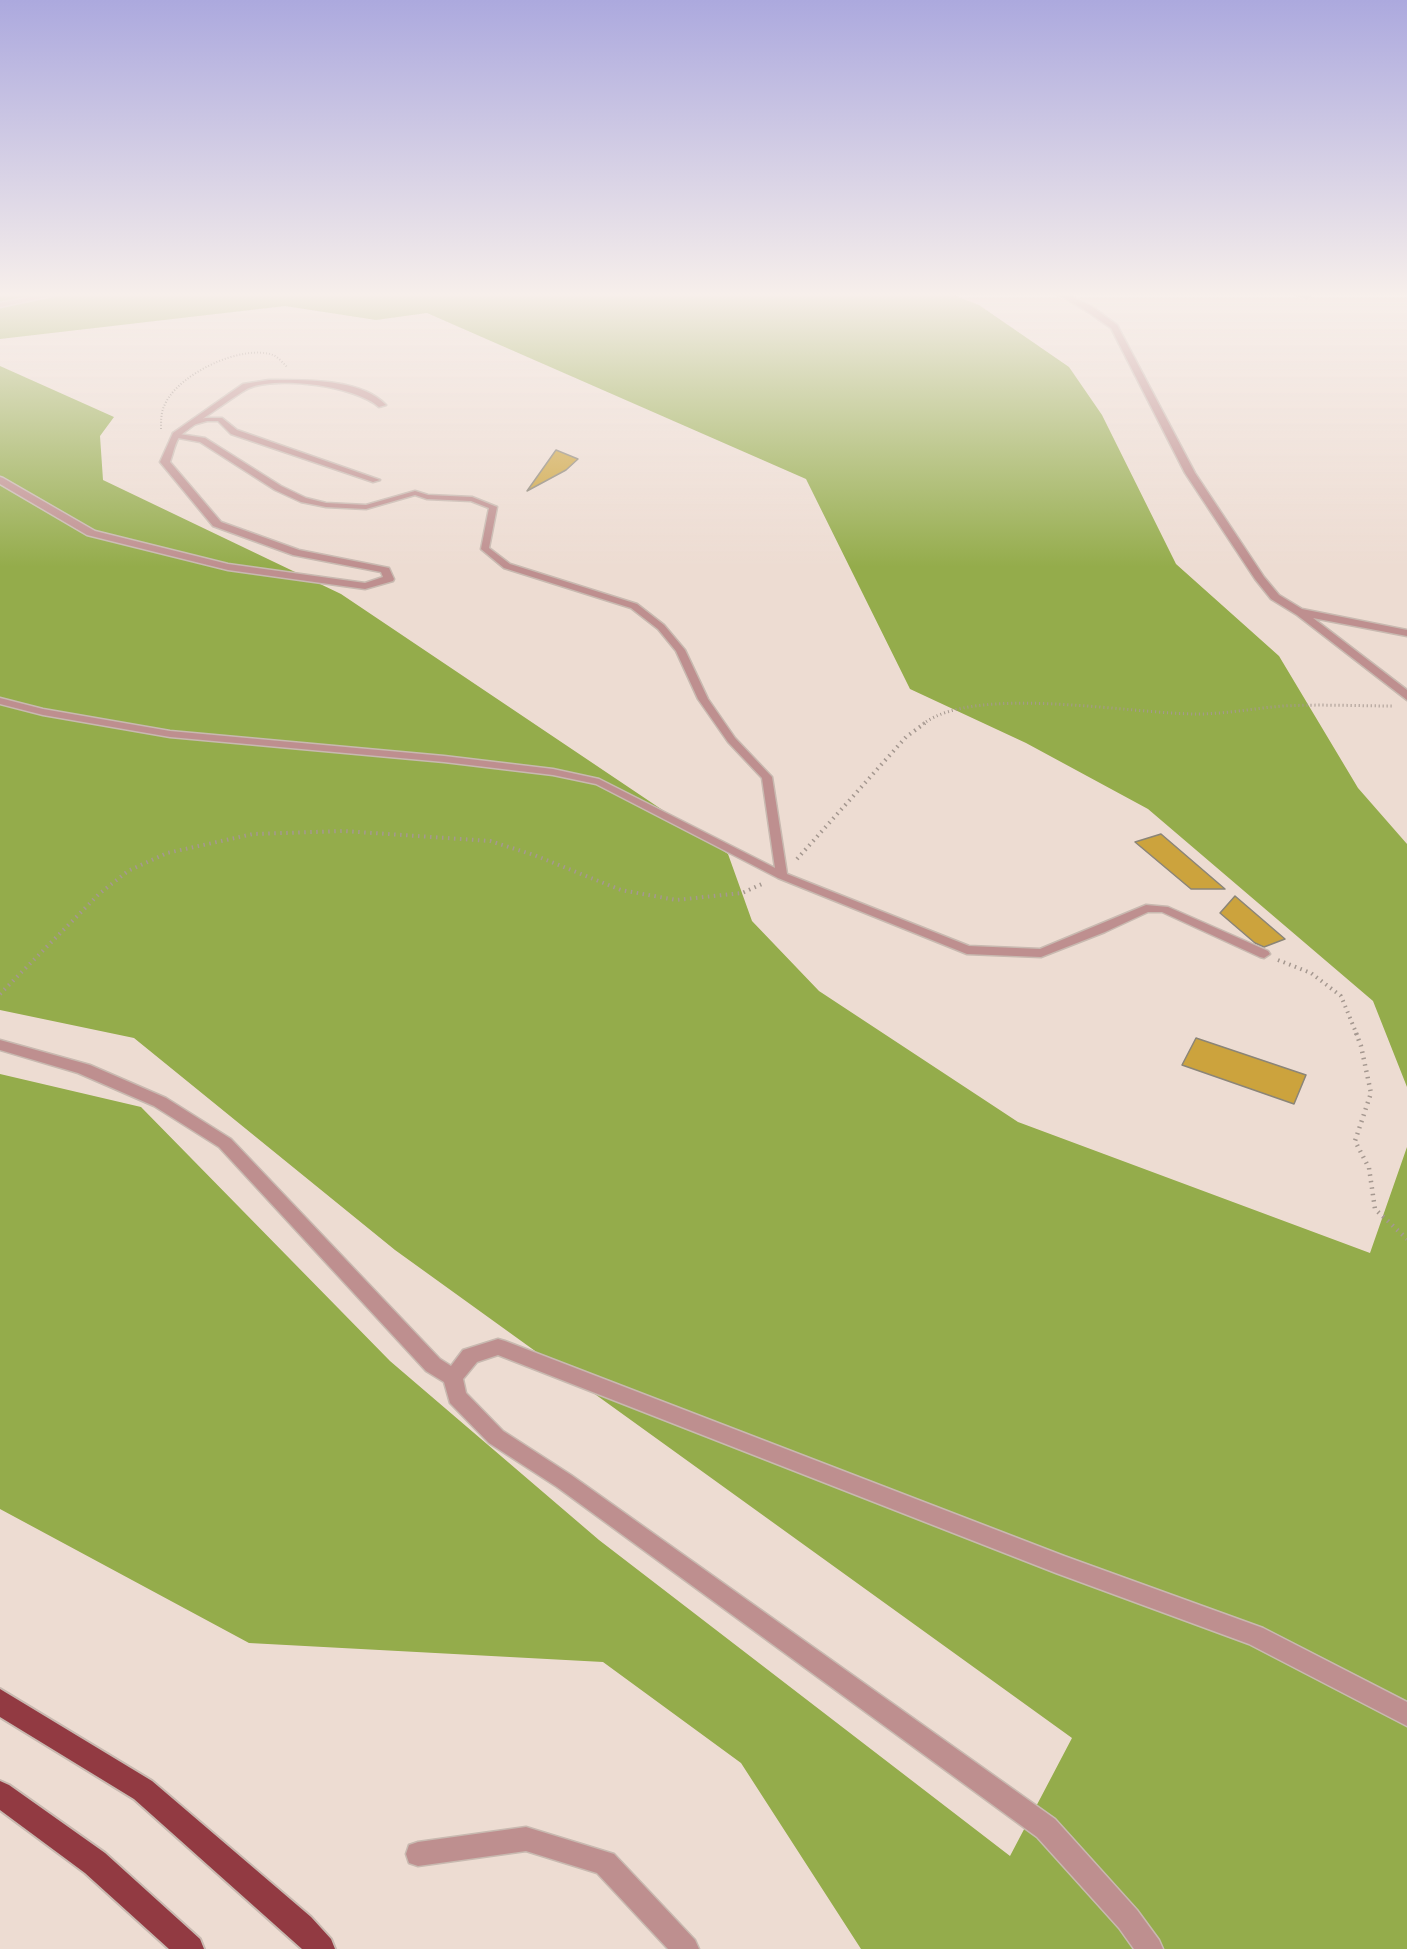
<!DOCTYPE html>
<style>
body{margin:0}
canvas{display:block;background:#eddcd2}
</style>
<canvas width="1407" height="1949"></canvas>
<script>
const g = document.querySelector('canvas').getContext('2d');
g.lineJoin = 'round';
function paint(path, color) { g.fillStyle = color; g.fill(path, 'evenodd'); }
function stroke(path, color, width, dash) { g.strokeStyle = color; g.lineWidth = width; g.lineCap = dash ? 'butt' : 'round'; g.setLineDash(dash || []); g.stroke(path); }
const forest = new Path2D(`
 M 0,294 L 951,294 L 979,305 L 1069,367 L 1102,415 L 1176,564 L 1279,656 L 1358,788 L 1407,844 L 1407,1087 L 1373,1001 L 1148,809 L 1026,743 L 910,689 L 806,479 L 427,313 L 376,320 L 285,306 L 0,339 Z
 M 0,366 L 114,417 L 100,436 L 103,480 L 341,594 L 728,854 L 752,921 L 819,991 L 1018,1122 L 1370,1253 L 1407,1147 L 1407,1949 L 861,1949 L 741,1763 L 603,1662 L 249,1643 L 0,1509 L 0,1074 L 141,1107 L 390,1361 L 599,1540 L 1010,1856 L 1072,1738 L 395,1250 L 134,1038 L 0,1010 Z`);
const building = new Path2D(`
 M 556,450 L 578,459 L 566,470 L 527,491 Z
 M 1161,834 L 1225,889 L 1191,889 L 1135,842 Z
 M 1235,896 L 1285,939 L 1264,947 L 1255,943 L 1220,913 Z
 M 1196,1038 L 1306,1075 L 1294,1104 L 1182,1065 Z`);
const pathFar3 = new Path2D(`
 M 161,429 C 161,419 161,411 166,402 C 181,373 242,344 273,355 C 278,357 283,363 287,367`);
const pathFar2 = new Path2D(`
 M 923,724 C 975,684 1130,714 1198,714 C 1226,714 1255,708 1284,706 C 1320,704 1358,706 1394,706`);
const pathFar1 = new Path2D(`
 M 797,859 L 906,737 L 925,723
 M 1278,960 L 1311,973 L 1341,996 L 1357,1035
 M 0,994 L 99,894 L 128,871 L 167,853 L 253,834 L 344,831 L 490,841 L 534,855 L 621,890 L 676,900 L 742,893 L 762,884`);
const path = new Path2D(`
 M 1356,1033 L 1361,1046 L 1371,1093 L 1355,1141 L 1369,1168 L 1375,1209 L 1407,1239`);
const service = new Path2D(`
 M 47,294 L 61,294 L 0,307 L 0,303 Z
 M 205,418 L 222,418 L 237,430 L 380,480 L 373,482 L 231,434 L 218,421 L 207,421 L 193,425 L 189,423 Z
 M 173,433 L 205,438 L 281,486 L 306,498 L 326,503 L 366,505 L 415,491 L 428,495 L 472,497 L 497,507 L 489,548 L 510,564 L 637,604 L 664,625 L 685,650 L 708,699 L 735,738 L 772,777 L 787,874 L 969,946 L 1040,949 L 1146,905 L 1168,907 L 1268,951 L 1270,954 L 1264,958 L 1260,957 L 1162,912 L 1148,912 L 1105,932 L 1041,957 L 967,954 L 778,878 L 596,784 L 553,775 L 444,762 L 170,737 L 43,715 L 0,704 L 0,698 L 43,709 L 170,731 L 444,756 L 553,769 L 599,779 L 775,868 L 762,778 L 728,742 L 698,699 L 676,651 L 658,629 L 631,608 L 504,568 L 481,549 L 489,508 L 471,501 L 427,499 L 415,495 L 366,509 L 326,507 L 301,502 L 275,490 L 200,442 L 173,437 Z`);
const minor = new Path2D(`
 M 1057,294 L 1066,294 L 1091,306 L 1117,325 L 1195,473 L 1264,577 L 1279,595 L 1302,609 L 1407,630 L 1407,636 L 1313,618 L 1407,690 L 1407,700 L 1297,615 L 1271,599 L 1255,579 L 1185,473 L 1111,328 L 1085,310 Z
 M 1295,294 L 1306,294 L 1310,297 L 1306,299 Z
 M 269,380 C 303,380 361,378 386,405 L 379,407 C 355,386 279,376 249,388 C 243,390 185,431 180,436 C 175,442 173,454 170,462 L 221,522 L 299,550 L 389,568 L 394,579 L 393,581 L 365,589 L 228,570 L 87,535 L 0,484 L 0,477 L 3,478 L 95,531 L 228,564 L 365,583 L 383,577 L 381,572 L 293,555 L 213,526 L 160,462 L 173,433 L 243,384 Z
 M 0,1040 L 90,1065 L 166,1098 L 231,1139 L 440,1359 L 451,1366 L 463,1350 L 498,1339 L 505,1341 L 1064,1556 L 1263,1628 L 1407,1702 L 1407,1726 L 1249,1644 L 1056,1573 L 498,1355 L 477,1362 L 463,1379 L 466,1393 L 503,1431 L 571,1475 L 1055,1819 L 1137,1910 L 1159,1940 L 1163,1949 L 1134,1949 L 1119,1928 L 1037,1837 L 557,1487 L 489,1443 L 450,1403 L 444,1382 L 426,1371 L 219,1147 L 154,1106 L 78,1073 L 0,1050 Z
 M 526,1827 L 614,1854 L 695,1940 L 699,1949 L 668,1949 L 597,1873 L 526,1851 L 418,1866 L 409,1863 L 406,1854 L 409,1845 L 418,1842 Z`);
const trunk = new Path2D(`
 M 0,1689 L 152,1781 L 311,1917 L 331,1939 L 335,1949 L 302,1949 L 134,1799 L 0,1717 Z
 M 0,1781 L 9,1785 L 105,1853 L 200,1939 L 204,1949 L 169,1949 L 85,1873 L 0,1810 Z`);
paint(forest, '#94ac4b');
paint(building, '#cca33d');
stroke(building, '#8b8577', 1.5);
stroke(service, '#c8b9b0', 3);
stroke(minor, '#c8b9b0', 3);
stroke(trunk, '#c8b9b0', 4);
stroke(pathFar3, '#a59890', 2, [1, 2]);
stroke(pathFar2, '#a59890', 3, [1, 3]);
stroke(pathFar1, '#a59890', 4, [1.5, 4.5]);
stroke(path, '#a59890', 4.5, [1.5, 5]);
paint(service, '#be8f8f');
paint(minor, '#be8f8f');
paint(trunk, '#923a42');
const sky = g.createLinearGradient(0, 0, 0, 567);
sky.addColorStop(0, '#aca9de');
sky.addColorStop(0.52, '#f7efeb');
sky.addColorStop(1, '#f7efeb00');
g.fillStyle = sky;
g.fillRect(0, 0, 1407, 567);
</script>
